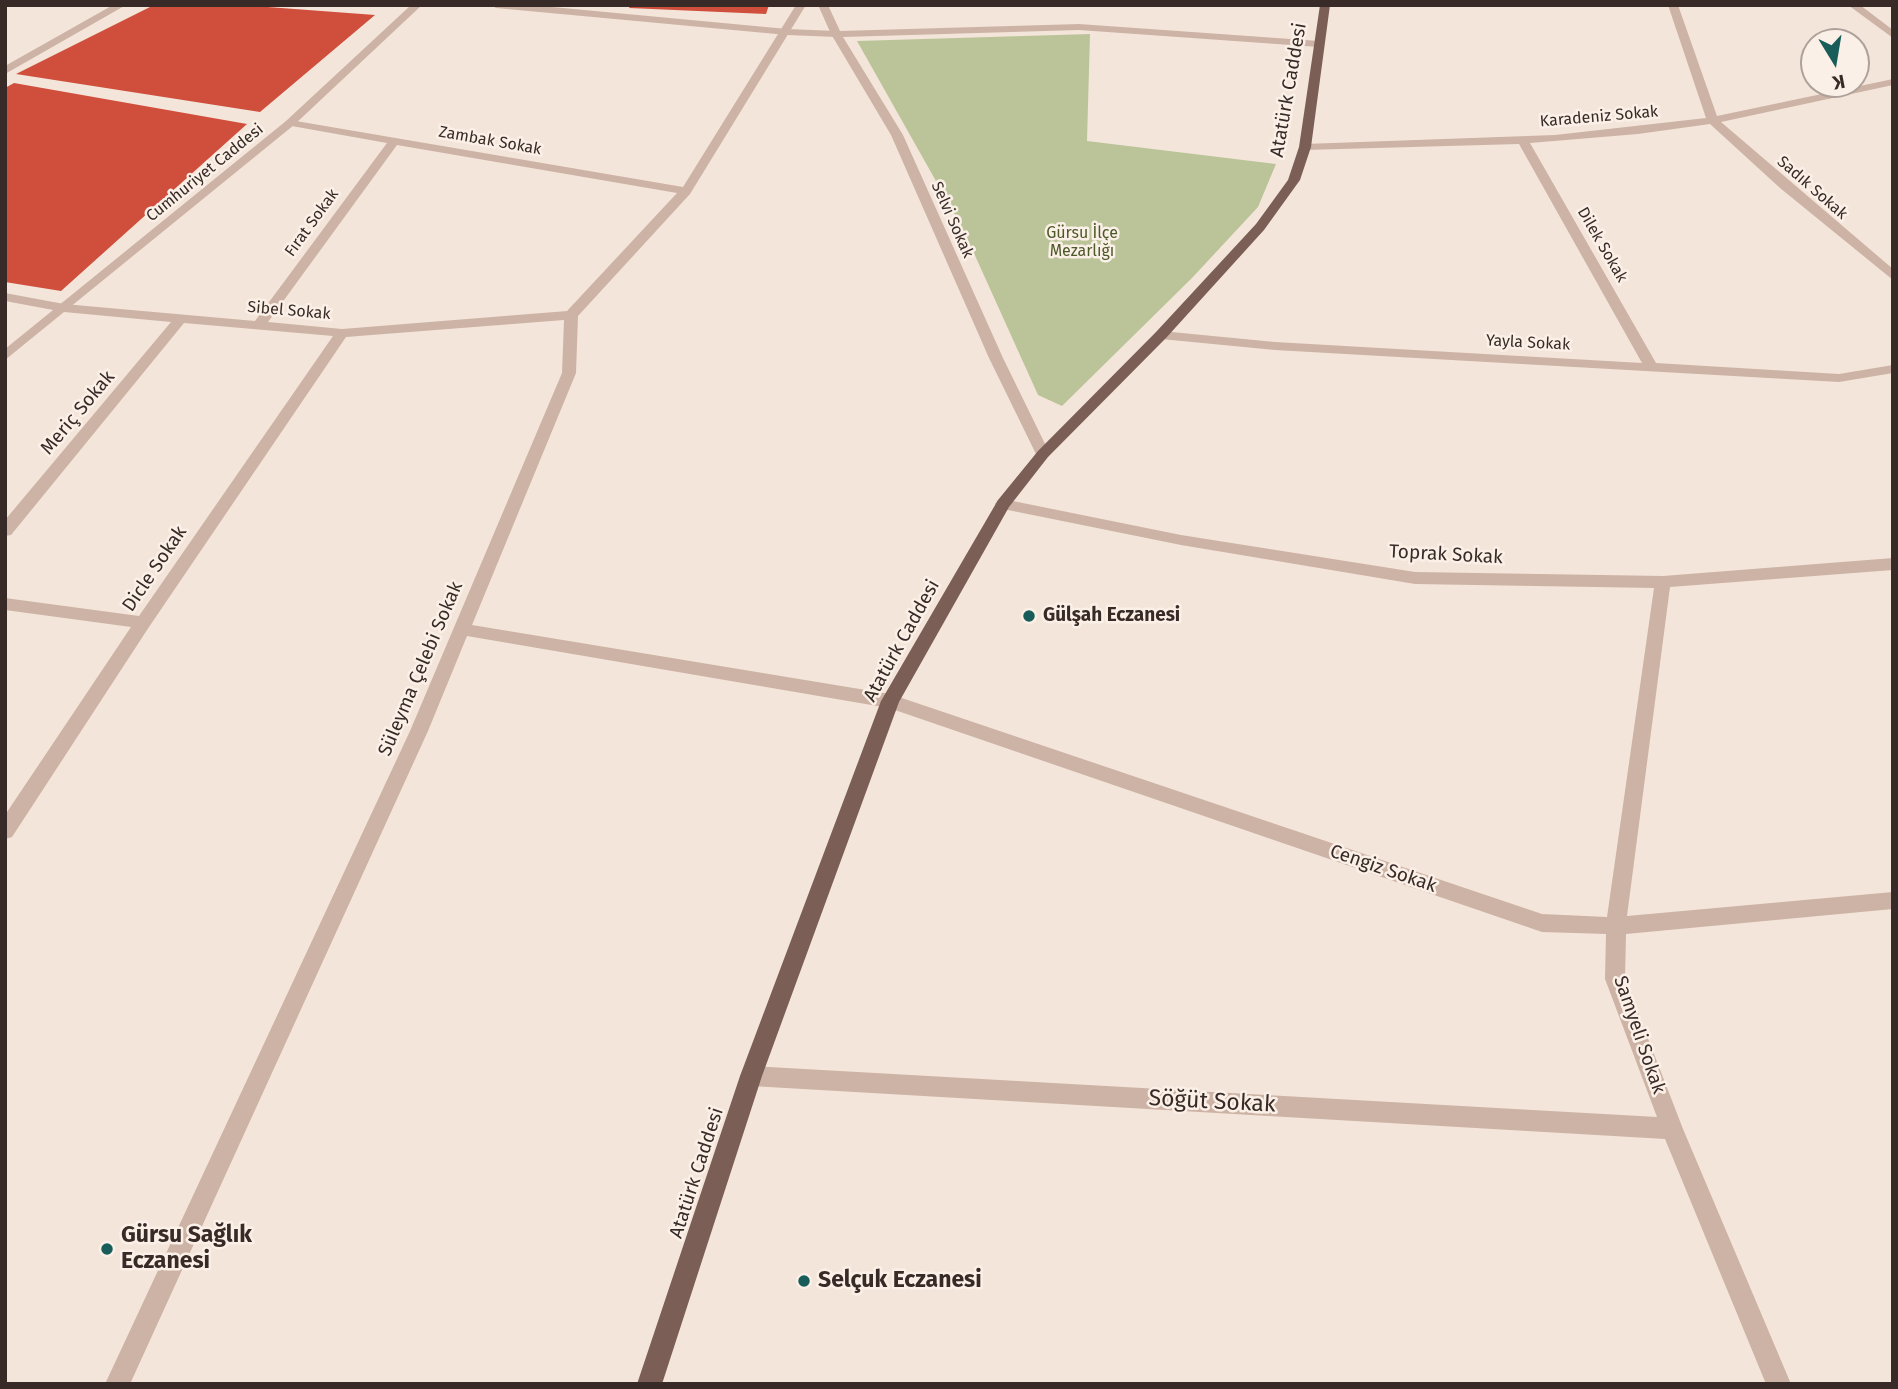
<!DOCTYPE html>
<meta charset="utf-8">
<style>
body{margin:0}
#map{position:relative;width:1898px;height:1389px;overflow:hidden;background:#f4e5da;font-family:"Fira Sans",sans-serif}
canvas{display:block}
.frame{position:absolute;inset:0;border:7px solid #382a27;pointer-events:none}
.north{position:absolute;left:1800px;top:28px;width:70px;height:70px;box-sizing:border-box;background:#fbf0e7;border:2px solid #ada19a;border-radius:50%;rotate:169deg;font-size:19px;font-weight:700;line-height:28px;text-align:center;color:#382a27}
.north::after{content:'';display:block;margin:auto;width:24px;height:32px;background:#195d5a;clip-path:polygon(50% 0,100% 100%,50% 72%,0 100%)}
</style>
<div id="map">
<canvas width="1898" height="1389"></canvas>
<div class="frame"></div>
<div class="north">K</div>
</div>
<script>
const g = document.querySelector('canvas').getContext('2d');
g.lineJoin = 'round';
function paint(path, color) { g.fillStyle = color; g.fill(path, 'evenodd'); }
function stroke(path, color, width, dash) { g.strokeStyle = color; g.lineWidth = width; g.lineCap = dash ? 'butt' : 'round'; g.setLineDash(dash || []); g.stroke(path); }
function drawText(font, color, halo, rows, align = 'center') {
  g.font = font + ' "Fira Sans",sans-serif'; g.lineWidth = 5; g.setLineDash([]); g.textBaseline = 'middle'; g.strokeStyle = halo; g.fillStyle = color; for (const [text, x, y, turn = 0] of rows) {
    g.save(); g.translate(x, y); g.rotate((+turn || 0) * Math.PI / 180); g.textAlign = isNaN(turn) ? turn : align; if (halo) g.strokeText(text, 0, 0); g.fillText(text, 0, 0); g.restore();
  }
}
const green = new Path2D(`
 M 1090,34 L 1087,141 L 1276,164 L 1258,207 L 1192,278 L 1062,406 L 1038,395 L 963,229 L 857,41 Z`);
const building = new Path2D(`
 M 154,5 L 241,5 L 375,15 L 260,112 L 16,74 Z
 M 631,5 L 769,5 L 766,14 L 629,8 Z
 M 14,83 L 247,124 L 61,291 L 5,282 L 5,88 Z`);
const minor = new Path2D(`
 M 796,5 L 806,5 L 690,194 L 578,316 L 576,373 L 472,625 L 890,694 L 1542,914 L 1607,917 L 1654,588 L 1415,584 L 1181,545 L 1003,509 L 998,508 L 995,504 L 998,500 L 1003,499 L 1181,535 L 1415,572 L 1663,576 L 1893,558 L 1893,570 L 1670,587 L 1627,916 L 1893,892 L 1893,909 L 1626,934 L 1625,979 L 1683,1129 L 1791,1384 L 1766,1384 L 1665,1139 L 751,1086 L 743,1083 L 740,1076 L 743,1069 L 751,1066 L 1657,1117 L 1605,979 L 1606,934 L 1542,932 L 889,708 L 467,636 L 428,731 L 130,1384 L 105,1384 L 410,731 L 562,373 L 564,320 L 346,337 L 149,627 L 12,837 L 5,839 L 5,815 L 131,627 L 5,610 L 5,598 L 139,616 L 333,336 L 184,323 L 11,535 L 5,536 L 5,520 L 171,322 L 64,312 L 5,301 L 5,293 L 64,304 L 255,321 L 387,143 L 286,125 L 284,123 L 290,120 L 683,187 ZM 397,145 L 677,193 L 567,311 L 342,329 L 268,322 Z
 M 818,5 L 828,5 L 840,31 L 1079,24 L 1319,41 L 1324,44 L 1319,47 L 1079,30 L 843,37 L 903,135 L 1003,358 L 1050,454 L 1043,459 L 1036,454 L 989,358 L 891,135 L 831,34 Z
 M 1668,5 L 1678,5 L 1717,116 L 1893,79 L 1893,85 L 1721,122 L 1893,269 L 1893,280 L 1780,188 L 1710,124 L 1638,134 L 1530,143 L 1656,363 L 1839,374 L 1893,365 L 1893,373 L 1839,382 L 1275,350 L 1161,339 L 1154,335 L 1161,331 L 1275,342 L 1642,363 L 1519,144 L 1305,150 L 1299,147 L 1305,144 L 1555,135 L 1706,118 Z
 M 1848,5 L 1860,5 L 1893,30 L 1893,38 Z`);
const tertiary = new Path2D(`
 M 113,5 L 126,5 L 5,74 L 5,66 Z
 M 411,5 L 422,5 L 294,125 L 5,360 L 5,349 L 286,121 Z
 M 491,5 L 531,5 L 787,29 L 836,31 L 841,34 L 836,37 L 787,35 L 496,8 Z`);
const primary = new Path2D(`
 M 1320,5 L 1330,5 L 1311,147 L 1300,180 L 1264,230 L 1166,338 L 1048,457 L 1009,507 L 899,702 L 762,1076 L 662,1384 L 637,1384 L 740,1076 L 881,701 L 998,500 L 1038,451 L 1156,332 L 1256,224 L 1288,180 L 1299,147 Z`);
const markers = [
 [1029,616,7,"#195d5a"],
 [107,1249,7,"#195d5a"],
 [804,1281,7,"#195d5a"]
];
const farStreetnames = [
 ["Karadeniz Sokak",1599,117,-5],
 ["Zambak Sokak",490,141,10],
 ["Cumhuriyet Caddesi",205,173,-39],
 ["Sadık Sokak",1812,188,41],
 ["Selvi Sokak",952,220,66],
 ["Fırat Sokak",312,223,-54],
 ["Dilek Sokak",1602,245,60],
 ["Sibel Sokak",289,311,5],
 ["Yayla Sokak",1528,343,3]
];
const farParknames = [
 ["Gürsu İlçe",1082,234],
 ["Mezarlığı",1082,252]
];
const streetNames = [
 ["Atatürk Caddesi",1289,90,-80],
 ["Meriç Sokak",78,413,-50],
 ["Toprak Sokak",1446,555,3],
 ["Dicle Sokak",155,569,-56],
 ["Atatürk Caddesi",902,641,-61],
 ["Süleyma Çelebi Sokak",421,669,-67],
 ["Cengiz Sokak",1383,869,19],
 ["Samyeli Sokak",1639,1035,71],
 ["Atatürk Caddesi",697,1173,-72]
];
const poiNames = [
 ["Gülşah Eczanesi",1043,616]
];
const nearStreetnames = [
 ["Söğüt Sokak",1212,1102,3]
];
const nearPoinames = [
 ["Gürsu Sağlık",121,1236],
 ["Eczanesi",121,1262],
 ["Selçuk Eczanesi",818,1281]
];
paint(green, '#bbc499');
paint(building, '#d04f3c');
paint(minor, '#cdb3a5');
paint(tertiary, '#cdb3a5');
paint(primary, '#7b5f57');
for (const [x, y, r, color] of markers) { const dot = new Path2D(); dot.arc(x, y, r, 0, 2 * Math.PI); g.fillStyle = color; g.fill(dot); stroke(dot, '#fbf0e7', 2.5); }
drawText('16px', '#382a27', '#fbf0e7', farStreetnames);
drawText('16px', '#4c5929', '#fbf0e7', farParknames);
drawText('19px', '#382a27', '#fbf0e7', streetNames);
drawText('bold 19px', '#382a27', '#fbf0e7', poiNames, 'left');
drawText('23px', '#382a27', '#fbf0e7', nearStreetnames);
drawText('bold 23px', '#382a27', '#fbf0e7', nearPoinames, 'left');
</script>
